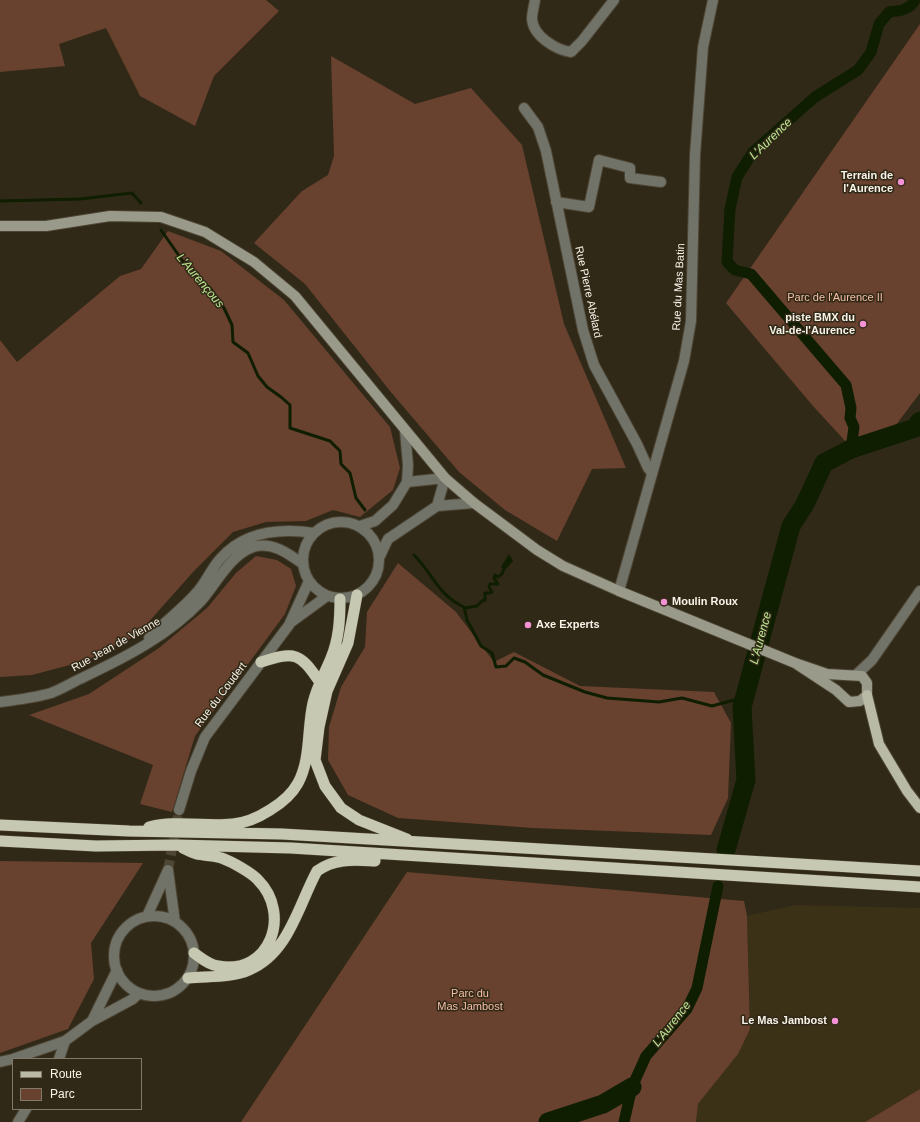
<!DOCTYPE html>
<meta charset="utf-8">
<style>
body{margin:0}
#map{position:relative;width:920px;height:1122px;overflow:hidden;background:#312917;font-family:Arial,sans-serif}
canvas{display:block}
.legend{position:absolute;left:12px;top:1058px;width:130px;height:52px;box-sizing:border-box;background:#312917;border:1px solid #817a6b;margin:0;padding:5px 7px;list-style:none;font-size:12px;color:#f8f3e8}
.legend li{display:flex;align-items:center;gap:8px;height:20px}
.legend b{width:20px;border:1px solid #817a6b}
</style>
<div id="map">
<canvas width="920" height="1122"></canvas>
<ul class="legend">
<li><b style="height:5px;background:#b9baa6"></b>Route</li>
<li><b style="height:11px;background:#68412f"></b>Parc</li>
</ul>
</div>
<script>
const g = document.querySelector('canvas').getContext('2d');
g.lineJoin = 'round';
function paint(path, color) { g.fillStyle = color; g.fill(path, 'evenodd'); }
function stroke(path, color, width, dash) { g.strokeStyle = color; g.lineWidth = width; g.lineCap = dash ? 'butt' : 'round'; g.setLineDash(dash || []); g.stroke(path); }
function drawText(font, color, halo, rows, align = 'center') {
  g.font = font + ' Arial,sans-serif'; g.lineWidth = 3; g.setLineDash([]); g.textBaseline = 'middle'; g.strokeStyle = halo; g.fillStyle = color; for (const [text, x, y, turn = 0] of rows) {
    g.save(); g.translate(x, y); g.rotate((+turn || 0) * Math.PI / 180); g.textAlign = isNaN(turn) ? turn : align; if (halo) g.strokeText(text, 0, 0); g.fillText(text, 0, 0); g.restore();
  }
}
const built = new Path2D(`
 M 795,905 L 920,908 L 920,1089 L 865,1122 L 696,1122 L 698,1104 L 738,1054 L 750,1012 L 747,916 Z`);
const green = new Path2D(`
 M 0,0 L 266,0 L 279,11 L 214,76 L 195,126 L 140,96 L 106,28 L 59,44 L 65,66 L 0,72 Z
 M 920,24 L 920,393 L 896,425 L 848,444 L 813,406 L 726,303 Z
 M 331,56 L 415,104 L 471,88 L 522,145 L 564,324 L 626,468 L 592,469 L 557,541 L 505,510 L 459,472 L 390,391 L 305,284 L 254,243 L 302,191 L 328,175 L 334,156 Z
 M 168,231 L 221,251 L 284,300 L 390,427 L 400,468 L 393,490 L 360,517 L 333,510 L 306,521 L 266,522 L 233,532 L 194,571 L 137,635 L 85,661 L 32,675 L 0,677 L 0,340 L 17,362 L 120,276 L 141,269 Z
 M 256,556 L 277,560 L 291,569 L 296,586 L 285,614 L 195,736 L 172,812 L 140,804 L 153,765 L 29,715 L 89,694 L 159,648 L 207,608 L 236,573 Z
 M 398,563 L 456,612 L 494,662 L 514,652 L 580,686 L 714,692 L 731,723 L 728,798 L 711,835 L 533,828 L 398,818 L 348,795 L 328,760 L 329,727 L 341,687 L 365,647 L 367,612 Z
 M 0,861 L 143,863 L 91,943 L 94,979 L 68,1029 L 0,1053 Z
 M 407,872 L 744,901 L 747,916 L 750,1029 L 738,1054 L 698,1104 L 696,1122 L 241,1122 Z
 M 920,1089 L 920,1122 L 865,1122 Z`);
const water = new Path2D(`
 M 509,554 L 513,561 L 505,570 L 501,567 Z`);
const stream = new Path2D(`
 M 0,201 L 80,199 L 132,193 L 141,203
 M 161,230 L 189,270 L 211,289 L 224,308 L 232,325 L 233,342 L 248,353 L 258,376 L 267,387 L 281,397 L 290,405 L 290,428 L 330,441 L 340,451 L 341,464 L 350,473 L 356,498 L 365,510
 M 414,555 C 433,574 438,595 464,607 L 467,620 L 481,646 L 492,653 L 496,667 L 506,666 L 514,658 L 525,662 L 543,675 L 585,692 L 607,698 L 659,702 L 682,698 L 712,706 L 745,697
 M 465,608 L 477,606 L 482,601 L 485,600 L 485,593 L 490,593 L 492,592 L 489,587 L 490,584 L 498,584 L 494,578 L 495,575 L 498,577 L 502,574 L 504,568`);
const canal = new Path2D(`
 M 851,449 L 854,427 L 850,418 L 851,408 L 846,385 L 751,274 L 735,270 L 727,262 L 730,209 L 737,177 L 753,152 L 815,97 L 858,70 L 871,52 L 879,24 L 889,12 C 899,11 910,10 915,0
 M 624,1122 L 632,1087 L 646,1056 L 687,1009 L 697,988 L 718,886`);
const river = new Path2D(`
 M 726,850 L 746,780 L 742,707 L 791,526 L 805,504 L 824,463 L 851,449 L 915,428 L 920,421
 M 548,1122 L 603,1104 L 632,1087`);
const tertiaryTunnel = new Path2D(`
 M 168,870 L 179,810`);
const minor = new Path2D(`
 M 535,0 C 534,6 532,13 532,19 C 533,36 556,50 571,52 L 582,41 L 614,0
 M 524,108 L 538,127 L 546,151 L 583,330 L 594,365 L 637,444 L 648,468 L 652,473
 M 556,202 L 589,207 L 599,160 L 630,168 L 630,178 L 661,182
 M 149,638 C 165,621 184,608 198,591 C 207,581 212,567 221,558 C 245,531 280,528 314,533
 M 856,675 L 872,660 L 920,591
 M 0,702 C 17,700 34,698 51,693 C 62,689 73,682 84,677 C 126,657 169,635 201,601 C 216,584 230,555 253,547 C 272,541 289,554 303,564
 M 59,1059 L 65,1041
 M 18,1122 L 26,1109`);
const tertiary = new Path2D(`
 M 407,482 L 445,478 L 437,506
 M303 560a38 38 0 1 1 76 0a38 38 0 1 1-76 0Z
 M 360,526 L 375,521 L 393,505 L 407,482 L 408,465 L 405,431
 M 380,556 L 388,539 L 437,506 L 474,503
 M 619,591 L 684,361 L 691,321 L 695,155 L 703,47 L 713,0
 M 290,623 L 327,596
 M 179,810 L 191,771 L 205,737 L 289,625 L 309,581
 M 168,870 L 175,922
 M 147,916 L 168,870
 M114 956a40 40 0 1 1 80 0a40 40 0 1 1-80 0Z
 M 92,1021 L 117,970
 M 13,1059 L 65,1041 L 92,1021 L 133,999 L 139,993
 M 0,1062 L 13,1059`);
const secondary = new Path2D(`
 M 0,226 L 46,226 L 110,216 L 161,217 L 205,232 L 254,262 L 295,296 L 445,478 L 474,503 L 537,550 L 563,566 L 619,591 L 795,663 L 827,674 L 862,676 L 867,683 L 867,695 L 860,701 L 849,702 L 836,690 L 795,663`);
const primary = new Path2D(`
 M 867,695 L 879,744 L 907,791 L 920,808`);
const trunk = new Path2D(`
 M 357,595 L 348,643 L 327,691 L 319,727 L 315,760 L 325,786 L 341,808 L 359,820 L 407,839
 M 261,662 C 295,651 300,653 319,681
 M 0,825 L 129,831 L 282,834 L 920,871
 M 149,827 C 177,820 205,827 233,824 C 246,823 259,817 270,810 C 280,804 292,794 298,783 C 311,759 307,729 313,703 C 317,686 325,673 331,658 C 339,639 340,619 340,599
 M 0,841 L 96,846 L 176,845 L 291,848 L 920,887
 M 183,848 C 187,850 192,853 197,854 C 205,856 216,855 224,859 C 232,862 252,873 258,880 C 292,914 270,976 218,966 C 209,965 201,958 194,953
 M 188,978 C 207,976 231,978 249,970 C 289,953 298,906 317,871 C 335,858 354,860 375,861`);
const markers = [
 [901,182,4,"#f391d5"],
 [863,324,4,"#f391d5"],
 [664,602,4,"#f391d5"],
 [528,625,4,"#f391d5"],
 [835,1021,4,"#f391d5"]
];
const poiNames = [
 ["Terrain de",893,176],
 ["l'Aurence",893,189],
 ["piste BMX du",855,318],
 ["Val-de-l'Aurence",855,331],
 ["Moulin Roux",672,602,"left"],
 ["Axe Experts",536,625,"left"],
 ["Le Mas Jambost",827,1021]
];
const streetNames = [
 ["Rue du Mas Batin",679,287,-87],
 ["Rue Pierre Abélard",588,292,78],
 ["Rue Jean de Vienne",116,645,-29],
 ["Rue du Coudert",221,695,-53]
];
const parkNames = [
 ["Parc de l'Aurence II",835,298],
 ["Parc du",470,994],
 ["Mas Jambost",470,1007]
];
const waterNames = [
 ["L'Aurence",771,139,-44],
 ["L'Aurençous",200,281,50],
 ["L'Aurence",761,638,-75],
 ["L'Aurence",672,1024,-52]
];
paint(built, '#3b3117');
paint(green, '#68412f');
paint(water, '#0f1e01');
stroke(stream, '#0f1e01', 3);
stroke(canal, '#0f1e01', 11);
stroke(river, '#0f1e01', 19);
stroke(tertiaryTunnel, '#4f4736', 10, [10, 5]);
stroke(minor, '#4d4534', 12);
stroke(tertiary, '#4d4534', 12);
stroke(secondary, '#4d4534', 12);
stroke(primary, '#4d4534', 12);
stroke(trunk, '#4d4534', 12);
stroke(minor, '#717268', 10);
stroke(tertiary, '#717268', 10);
stroke(secondary, '#9a9a8b', 10);
stroke(primary, '#b9baa6', 10);
stroke(trunk, '#c7c8b2', 11);
for (const [x, y, r, color] of markers) { const dot = new Path2D(); dot.arc(x, y, r, 0, 2 * Math.PI); g.fillStyle = color; g.fill(dot); stroke(dot, '#312917', 1.5); }
drawText('bold 11px', '#f8f3e8', '#312917', poiNames, 'right');
drawText('11px', '#f8f3e8', '#312917', streetNames);
drawText('11px', '#f6bea5', '#312917', parkNames);
drawText('italic 12px', '#bfec96', '#312917', waterNames);
</script>
